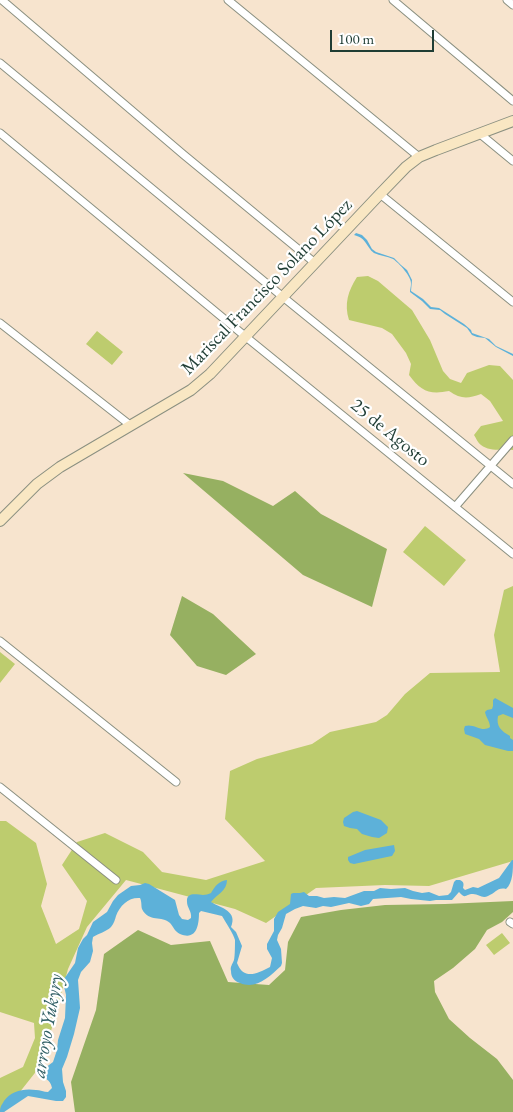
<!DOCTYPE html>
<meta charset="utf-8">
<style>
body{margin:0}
#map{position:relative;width:513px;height:1112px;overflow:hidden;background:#f7e4ce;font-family:"EB Garamond",serif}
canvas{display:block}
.scale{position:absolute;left:330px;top:30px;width:104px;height:22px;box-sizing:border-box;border:2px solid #1f3d34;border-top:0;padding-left:6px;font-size:15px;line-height:18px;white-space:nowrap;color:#1f3d34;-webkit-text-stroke:4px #fff;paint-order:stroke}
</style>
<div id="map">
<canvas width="513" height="1112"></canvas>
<div class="scale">100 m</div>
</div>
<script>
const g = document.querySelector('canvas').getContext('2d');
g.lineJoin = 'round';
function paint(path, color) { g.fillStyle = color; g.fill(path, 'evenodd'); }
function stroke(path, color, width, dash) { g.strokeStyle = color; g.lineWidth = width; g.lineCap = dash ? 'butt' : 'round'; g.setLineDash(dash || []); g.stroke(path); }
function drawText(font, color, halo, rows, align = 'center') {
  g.font = font + ' "EB Garamond",serif'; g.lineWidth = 4.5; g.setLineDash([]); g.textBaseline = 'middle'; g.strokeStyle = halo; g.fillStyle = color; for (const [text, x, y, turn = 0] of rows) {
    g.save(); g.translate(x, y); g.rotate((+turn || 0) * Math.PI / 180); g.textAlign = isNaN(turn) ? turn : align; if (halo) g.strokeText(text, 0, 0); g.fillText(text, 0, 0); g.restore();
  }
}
const green = new Path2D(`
 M 368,276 L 378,281 L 412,310 L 430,340 L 443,371 L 450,379 L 461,383 L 467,373 L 489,365 L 500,366 L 513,380 L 513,450 C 503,449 490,452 481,445 C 478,443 476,438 474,435 L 481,426 L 503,421 L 490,401 L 481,394 C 467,399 461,399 449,391 C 429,395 421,391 409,375 L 411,364 L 406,353 L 392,334 L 382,328 L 349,320 C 344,304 348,291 357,277 Z
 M 97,331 L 123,352 L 112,365 L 86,344 Z
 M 425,526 L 466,560 L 444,586 L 403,552 Z
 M 513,586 L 513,861 L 429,886 L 385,885 L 316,888 L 266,923 L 235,909 L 126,880 L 87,927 L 68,969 L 42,1064 L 4,1112 L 0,1112 L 0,1078 L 23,1067 L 35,1038 L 34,1023 L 0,1012 L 0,821 L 6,821 L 36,843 L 47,884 L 41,906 L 56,944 L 79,929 L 87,901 L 62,865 L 77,842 L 105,833 L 143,852 L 162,872 L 206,880 L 265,861 L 225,819 L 230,771 L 257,759 L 312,744 L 330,732 L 376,722 L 387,715 L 405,694 L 430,673 L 500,672 L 494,635 L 504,590 Z
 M 0,652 L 15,664 L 0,683 Z
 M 502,933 L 510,943 L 494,955 L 486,945 Z`);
const forest = new Path2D(`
 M 183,473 L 223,481 L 273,506 L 295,491 L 321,514 L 387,549 L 372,607 L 303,575 Z
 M 182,596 L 213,614 L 256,654 L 226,675 L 197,666 L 170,635 Z
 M 513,901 L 513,912 L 502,922 L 487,930 L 475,949 L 453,968 L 434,981 L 435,992 L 449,1019 L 470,1038 L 497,1059 L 513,1080 L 513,1112 L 75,1112 L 71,1082 L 96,1010 L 104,954 L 138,930 L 171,945 L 210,941 L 228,982 L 269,985 L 285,970 L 288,942 L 301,917 L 341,910 L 385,905 L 445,904 Z`);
const water = new Path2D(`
 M 356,233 L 362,235 L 367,240 L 372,249 L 376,252 L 394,258 L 401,265 L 407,270 L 412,280 L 411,291 L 423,299 L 431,307 L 439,308 L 464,324 L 471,330 L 472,333 L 489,339 L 496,346 L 513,354 L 513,356 L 496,347 L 485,338 L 477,337 L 472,335 L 467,328 L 445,314 L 440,310 L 430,309 L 422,301 L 410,292 C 410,289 411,287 411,284 C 412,277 399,263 393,259 C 387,256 380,256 374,253 C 366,247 367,238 354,235 Z
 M 495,698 L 513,708 L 513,718 L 503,714 L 498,716 C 496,726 501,731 510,736 L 510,738 L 513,740 L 513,751 L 508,751 L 485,745 L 479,739 L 465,734 L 464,729 L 465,726 C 474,723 482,733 490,727 C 490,721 486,718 485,712 L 487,710 L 492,709 L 493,706 L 493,700 Z
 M 357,811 L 381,820 L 388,827 L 387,833 L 379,838 L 372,837 L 362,834 L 357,829 L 350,828 L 344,826 L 343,822 L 344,818 L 353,812 Z
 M 394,845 L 395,851 L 392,856 L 387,857 L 354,864 L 350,863 L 348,860 L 348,857 L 365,850 Z
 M 512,860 L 513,860 C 513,870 513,883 506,889 C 497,887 496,893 488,896 C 482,899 479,894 473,894 C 465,894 466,900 459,892 L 452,900 L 436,900 L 430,901 L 411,899 L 401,897 L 373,899 L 369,904 L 361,906 L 349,903 L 331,907 L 323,906 L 316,908 L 303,906 L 295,909 L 286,914 L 282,928 L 278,935 L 277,940 L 281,949 L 282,963 L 281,966 C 269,977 256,990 240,983 C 234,981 231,977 231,971 C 230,967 232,965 234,960 C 235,956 235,944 235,940 C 234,935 225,921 222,916 L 201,911 L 199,913 C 199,924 197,941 180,934 C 175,932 173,926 170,923 C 162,915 149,923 142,909 C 141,906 142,902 140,898 C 129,897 120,905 116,916 C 115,920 114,923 111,927 C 106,932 99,933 93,937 L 92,943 L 93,951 L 90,962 L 81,972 L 78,980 L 80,1008 L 74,1034 L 67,1057 L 62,1069 L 63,1082 L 66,1091 L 66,1097 L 63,1101 L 56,1101 L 28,1096 L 4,1112 L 0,1112 C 0,1107 1,1106 4,1101 C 11,1091 24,1088 36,1090 C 40,1090 44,1092 48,1092 L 52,1088 C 50,1078 44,1080 42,1073 L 45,1068 L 53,1062 L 57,1050 L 58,1040 L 65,1018 L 66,995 L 63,982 L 64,979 L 75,963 L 78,948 L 83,939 L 87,935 L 93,922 L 107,912 L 113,901 L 118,895 L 131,886 L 140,885 L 145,883 L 149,884 L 175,900 L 179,915 L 182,919 L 188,920 L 191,918 C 192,911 187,908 187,902 C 186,891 198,895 203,895 C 205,895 209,894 211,893 C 215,886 219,881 227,880 C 227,891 217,894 211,902 C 221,908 238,911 231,927 L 236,932 L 242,946 L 237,963 C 244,981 258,973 270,967 L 272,958 L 267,949 L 267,944 L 274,931 L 274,919 L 278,912 L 290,904 L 291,894 L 293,893 L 300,893 L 304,892 L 309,896 L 317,896 L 324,898 L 334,897 L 345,898 L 364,891 L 374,891 L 380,888 L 391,889 L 405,888 L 413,891 L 422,893 L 429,892 L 439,896 L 448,895 L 451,892 L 454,882 L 456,880 L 460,880 C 464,882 464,884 463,888 L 465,890 L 473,887 L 478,888 L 499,878 Z`);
const street = new Path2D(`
 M 2,0 L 184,155 L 315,263
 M 228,0 L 419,157
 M 393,0 L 513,101
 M 507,0 L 513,5
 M 0,63 L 283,297 L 513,484
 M 0,133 L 246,337 L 513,554
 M 479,133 L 513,161
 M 380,194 L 513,302
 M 0,323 L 130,425
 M 455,507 L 513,440
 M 0,641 L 176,782
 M 0,787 L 116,880
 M 510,922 L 513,924`);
const secondary = new Path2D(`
 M 0,521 L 37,484 L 60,467 L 191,390 L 210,374 L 380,194 L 406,167 L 419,157 L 436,150 L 513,121`);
const streetNames = [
 ["Mariscal Francisco Solano López",267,287,-46],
 ["25 de Agosto",390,433,39]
];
const waterNames = [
 ["arroyo Yukyry",48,1026,-80]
];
paint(green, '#bdcc6e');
paint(forest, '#96b061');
paint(water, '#5db1d9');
stroke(street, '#8b9081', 9);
stroke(secondary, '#8b9081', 12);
stroke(street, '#fff', 7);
stroke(secondary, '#f9e7c3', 10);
drawText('19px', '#1f3d34', '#fff', streetNames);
drawText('italic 20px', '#326066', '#fff', waterNames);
</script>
